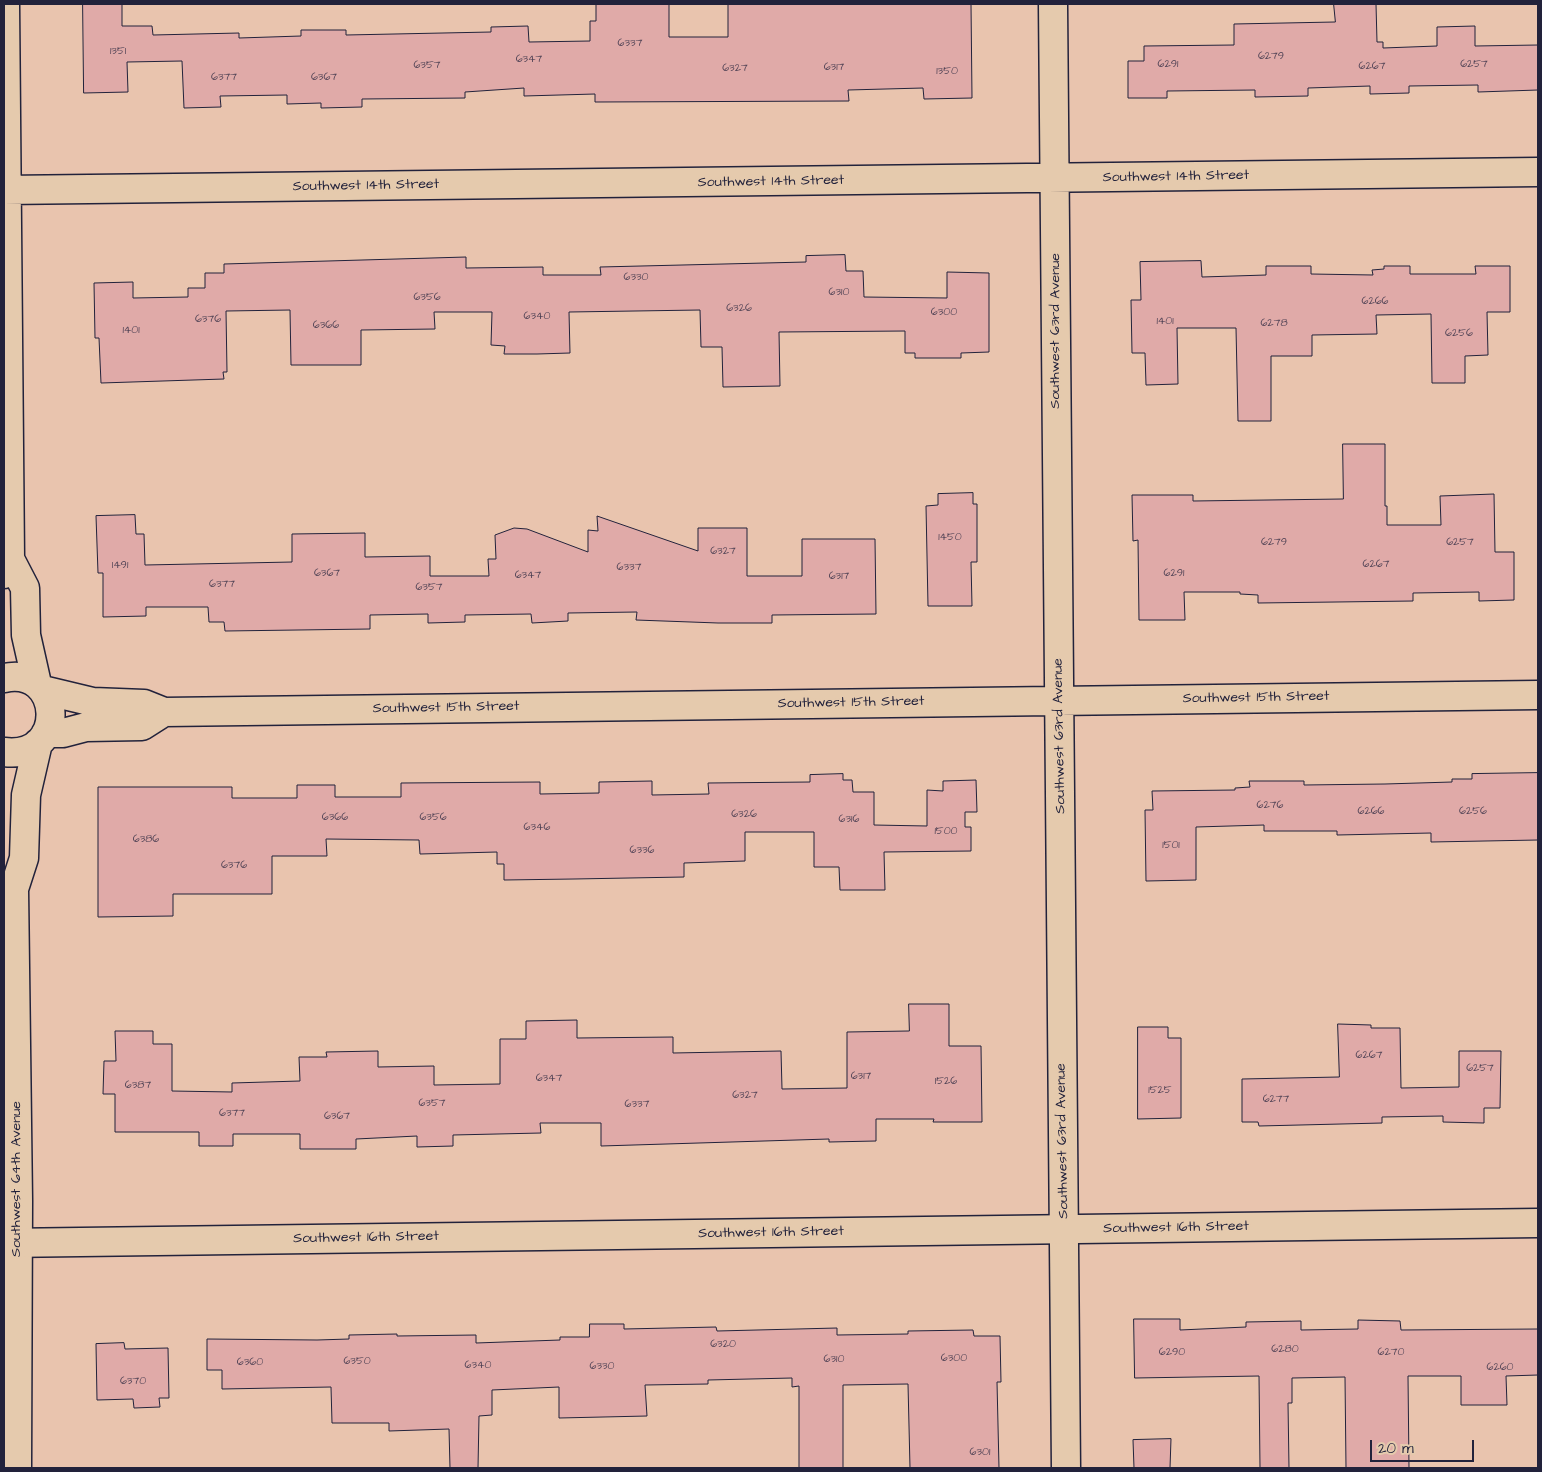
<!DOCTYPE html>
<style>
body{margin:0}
#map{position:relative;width:1542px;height:1472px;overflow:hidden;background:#e9c4ae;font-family:"Architects Daughter",sans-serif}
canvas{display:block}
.frame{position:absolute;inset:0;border:5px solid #22223b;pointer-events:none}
.scale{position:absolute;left:1370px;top:1440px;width:104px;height:22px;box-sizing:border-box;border:2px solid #22223b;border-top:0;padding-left:6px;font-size:15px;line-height:18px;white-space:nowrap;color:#22223b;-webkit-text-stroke:4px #e5caad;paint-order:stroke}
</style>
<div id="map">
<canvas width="1542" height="1472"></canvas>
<div class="frame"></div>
<div class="scale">20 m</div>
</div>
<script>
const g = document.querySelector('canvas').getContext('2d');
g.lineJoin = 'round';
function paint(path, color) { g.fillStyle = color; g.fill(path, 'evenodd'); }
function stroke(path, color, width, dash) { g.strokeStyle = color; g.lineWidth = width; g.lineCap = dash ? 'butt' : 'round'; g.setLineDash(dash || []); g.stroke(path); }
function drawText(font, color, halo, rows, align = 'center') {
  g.font = font + ' "Architects Daughter",sans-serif'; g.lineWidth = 4; g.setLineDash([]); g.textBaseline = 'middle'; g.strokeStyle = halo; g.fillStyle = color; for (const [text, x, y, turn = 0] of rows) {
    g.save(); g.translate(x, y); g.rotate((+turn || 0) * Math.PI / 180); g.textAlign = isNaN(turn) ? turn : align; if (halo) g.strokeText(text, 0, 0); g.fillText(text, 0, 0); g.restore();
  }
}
const building = new Path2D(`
 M 83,4 L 122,4 L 122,26 L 152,26 L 153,35 L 239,33 L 239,38 L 301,36 L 301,30 L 346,30 L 346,35 L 491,32 L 491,27 L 528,26 L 529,42 L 590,41 L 590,21 L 596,21 L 596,4 L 669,4 L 669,37 L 728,37 L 728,4 L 971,4 L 972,98 L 924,99 L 923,88 L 848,90 L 849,101 L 595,102 L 595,94 L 524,96 L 524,88 L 465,92 L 465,98 L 362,99 L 362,107 L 321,108 L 321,103 L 287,104 L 287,95 L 220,96 L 221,107 L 184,108 L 182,61 L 127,62 L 128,92 L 84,93 Z
 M 1334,4 L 1376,4 L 1377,42 L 1383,42 L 1383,48 L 1437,46 L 1437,27 L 1475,26 L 1475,46 L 1538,45 L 1538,90 L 1478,92 L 1478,85 L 1409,86 L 1409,93 L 1370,94 L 1370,86 L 1308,88 L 1308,96 L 1255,97 L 1255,90 L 1167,91 L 1167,98 L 1128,98 L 1128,61 L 1144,61 L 1144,46 L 1234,45 L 1234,24 L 1335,22 Z
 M 845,255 L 846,271 L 863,271 L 864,297 L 947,298 L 947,272 L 989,273 L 989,352 L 961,353 L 961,358 L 915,358 L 915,353 L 905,353 L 905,331 L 779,332 L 780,386 L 723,387 L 722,347 L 701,347 L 700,310 L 569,312 L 570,353 L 537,354 L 504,354 L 505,346 L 491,345 L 492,312 L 434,312 L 435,329 L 361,330 L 361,365 L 291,365 L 290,310 L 226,311 L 227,372 L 223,372 L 224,379 L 101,383 L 99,338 L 95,338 L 94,283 L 133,282 L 133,298 L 188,297 L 188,288 L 205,288 L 205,273 L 224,273 L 224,264 L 466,257 L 466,268 L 543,267 L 543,275 L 601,275 L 600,267 L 806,262 L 806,256 Z
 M 1201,261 L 1202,277 L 1266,275 L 1266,266 L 1311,266 L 1311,274 L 1373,275 L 1372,270 L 1384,269 L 1384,266 L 1410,266 L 1410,274 L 1476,274 L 1475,266 L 1510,266 L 1510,312 L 1487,312 L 1488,355 L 1465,356 L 1465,383 L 1432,383 L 1431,314 L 1376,315 L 1377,334 L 1312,335 L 1312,356 L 1271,356 L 1271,421 L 1238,421 L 1236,328 L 1177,328 L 1178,384 L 1146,385 L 1145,353 L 1132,353 L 1131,300 L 1141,300 L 1140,262 Z
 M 1343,444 L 1385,444 L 1385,506 L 1387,506 L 1387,525 L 1441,525 L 1440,496 L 1494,494 L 1495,552 L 1514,552 L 1514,600 L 1479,601 L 1479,592 L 1413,593 L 1413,601 L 1258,603 L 1258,595 L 1240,594 L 1240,592 L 1184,592 L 1185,620 L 1139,620 L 1138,540 L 1133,541 L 1132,495 L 1193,495 L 1193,501 L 1343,499 Z
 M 973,493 L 973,504 L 977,504 L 977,562 L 971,562 L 972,606 L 928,606 L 926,506 L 938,505 L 938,494 Z
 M 135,515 L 136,534 L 144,534 L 145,565 L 292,562 L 292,534 L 365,533 L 365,557 L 430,556 L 430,576 L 489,576 L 488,559 L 496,559 L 495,535 L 514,528 L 527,529 L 588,552 L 588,530 L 598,531 L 597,516 L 698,551 L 698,528 L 747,528 L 747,576 L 802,576 L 802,539 L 875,539 L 876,614 L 772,615 L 772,623 L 718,623 L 636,620 L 637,612 L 568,613 L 568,621 L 532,623 L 531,614 L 465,615 L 465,622 L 428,623 L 428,614 L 370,615 L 370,629 L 225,631 L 224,622 L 209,622 L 208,607 L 146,607 L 146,616 L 103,617 L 103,573 L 98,573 L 96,516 Z
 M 1538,773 L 1538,840 L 1431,842 L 1431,833 L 1337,835 L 1337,831 L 1264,831 L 1264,825 L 1196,827 L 1196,880 L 1146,881 L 1145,810 L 1153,810 L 1152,791 L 1235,790 L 1235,788 L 1250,787 L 1249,781 L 1304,781 L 1304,785 L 1385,784 L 1452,782 L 1452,779 L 1472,779 L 1472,774 Z
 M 843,774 L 843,780 L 852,780 L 853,792 L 874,792 L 874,825 L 927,826 L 927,790 L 943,791 L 943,781 L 976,780 L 977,812 L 965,812 L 965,827 L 971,827 L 971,851 L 884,852 L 885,890 L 840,890 L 839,867 L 814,867 L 814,832 L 745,832 L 745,861 L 684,863 L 684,877 L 574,879 L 504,880 L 504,864 L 497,864 L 497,852 L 420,854 L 419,840 L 326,839 L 327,856 L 272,856 L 272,894 L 173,894 L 173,916 L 98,917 L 98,787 L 232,787 L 232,798 L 297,798 L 297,785 L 335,785 L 335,797 L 401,797 L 401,783 L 540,782 L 540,794 L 599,793 L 599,782 L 652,781 L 652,795 L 709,794 L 708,783 L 810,782 L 810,775 Z
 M 909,1004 L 949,1004 L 949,1046 L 981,1046 L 982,1122 L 933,1122 L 934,1119 L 876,1119 L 876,1141 L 829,1142 L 829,1139 L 601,1146 L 601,1123 L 540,1123 L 541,1133 L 453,1135 L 453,1146 L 417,1147 L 417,1136 L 356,1139 L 356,1149 L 300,1149 L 300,1134 L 233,1134 L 233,1146 L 199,1146 L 199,1132 L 115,1132 L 115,1094 L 103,1094 L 104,1061 L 116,1061 L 115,1031 L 153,1031 L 153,1044 L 172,1044 L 172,1091 L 232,1092 L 232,1083 L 300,1081 L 299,1057 L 327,1057 L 326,1052 L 378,1051 L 378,1067 L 434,1066 L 434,1085 L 500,1084 L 500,1039 L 526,1039 L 526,1021 L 577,1020 L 577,1038 L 673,1037 L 673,1053 L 781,1051 L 782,1089 L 847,1088 L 847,1032 L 909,1031 Z
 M 1338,1024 L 1371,1025 L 1371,1028 L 1400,1028 L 1401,1088 L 1459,1087 L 1459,1051 L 1501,1051 L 1500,1108 L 1484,1108 L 1484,1123 L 1443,1122 L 1443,1116 L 1382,1117 L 1382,1123 L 1259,1126 L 1258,1122 L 1242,1122 L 1242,1079 L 1339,1077 Z
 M 1138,1027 L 1168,1027 L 1168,1038 L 1181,1038 L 1181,1118 L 1138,1119 Z
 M 1134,1319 L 1180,1319 L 1180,1330 L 1246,1327 L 1246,1322 L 1301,1321 L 1301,1330 L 1358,1329 L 1358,1320 L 1400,1321 L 1401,1330 L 1538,1329 L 1538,1375 L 1506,1376 L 1507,1405 L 1461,1405 L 1461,1376 L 1408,1376 L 1409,1468 L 1346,1468 L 1345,1377 L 1292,1378 L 1292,1403 L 1288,1403 L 1289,1468 L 1260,1468 L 1259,1376 L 1135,1378 Z
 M 590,1324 L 624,1324 L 624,1329 L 716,1327 L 717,1331 L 837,1328 L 837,1335 L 908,1334 L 908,1331 L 973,1330 L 974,1336 L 1000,1336 L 1001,1382 L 997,1382 L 999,1468 L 910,1468 L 908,1384 L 843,1385 L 843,1468 L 799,1468 L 799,1386 L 792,1387 L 792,1378 L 708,1380 L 708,1384 L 645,1385 L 647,1416 L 559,1418 L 559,1387 L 492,1390 L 492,1415 L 479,1416 L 478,1468 L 450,1468 L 449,1429 L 389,1431 L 389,1423 L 332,1423 L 331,1387 L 222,1389 L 222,1370 L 207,1370 L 207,1339 L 317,1340 L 349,1339 L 349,1335 L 397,1334 L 397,1336 L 476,1335 L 476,1343 L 560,1340 L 560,1337 L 589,1337 Z
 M 124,1343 L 125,1349 L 168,1348 L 169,1398 L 159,1398 L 160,1407 L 134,1408 L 133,1399 L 97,1400 L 96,1344 Z
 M 1171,1439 L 1170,1468 L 1134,1468 L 1133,1440 Z`);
const street = new Path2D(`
 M 1053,4 L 1066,1468
 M 4,190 L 1538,172
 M 10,559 L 25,588 L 26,635 L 37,684
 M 4,574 L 10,559 L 5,4
 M 4,678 C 63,665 69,760 4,752
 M 43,690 L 93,702 L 144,704 L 164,712 L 1538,695
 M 46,733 L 63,733 L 86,727 L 142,726 L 164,712
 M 17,1468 L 18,1201 L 14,889 L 24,858 L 26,795 L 38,743`);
const secondary = new Path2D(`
 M 4,1243 L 1538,1223`);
const numberNames = [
 ["6337",630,44],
 ["1351",118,52],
 ["6279",1271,57],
 ["6347",529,60],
 ["6291",1168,65],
 ["6257",1474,65],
 ["6357",427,66],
 ["6267",1372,67],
 ["6317",834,68],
 ["6327",735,69],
 ["1350",947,72],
 ["6377",224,78],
 ["6367",324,78],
 ["6330",636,278],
 ["6310",839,293],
 ["6356",427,298],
 ["6266",1375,302],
 ["6326",739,309],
 ["6300",944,313],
 ["6340",537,317],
 ["6376",208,320],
 ["1401",1165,322],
 ["6278",1274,324],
 ["6366",326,326],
 ["1401",131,331],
 ["6256",1459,334],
 ["1450",950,538],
 ["6279",1274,543],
 ["6257",1460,543],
 ["6327",723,552],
 ["6267",1376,565],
 ["1491",120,566],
 ["6337",629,568],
 ["6367",327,574],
 ["6291",1174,574],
 ["6347",528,576],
 ["6317",839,577],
 ["6377",222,585],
 ["6357",429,588],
 ["6276",1270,806],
 ["6266",1371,812],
 ["6256",1473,812],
 ["6326",744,815],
 ["6366",335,818],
 ["6356",433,818],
 ["6316",849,820],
 ["6346",537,828],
 ["1500",946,832],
 ["6386",146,840],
 ["1501",1171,846],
 ["6336",642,851],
 ["6376",234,866],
 ["6267",1369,1056],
 ["6257",1480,1069],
 ["6317",861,1077],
 ["6347",549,1079],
 ["1526",946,1082],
 ["6387",138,1086],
 ["1525",1160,1091],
 ["6327",745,1096],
 ["6277",1276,1100],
 ["6357",432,1104],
 ["6337",637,1105],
 ["6377",232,1114],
 ["6367",337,1117],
 ["6320",723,1345],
 ["6280",1285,1350],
 ["6290",1172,1353],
 ["6270",1391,1353],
 ["6300",954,1359],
 ["6310",834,1360],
 ["6350",357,1362],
 ["6360",250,1363],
 ["6340",478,1366],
 ["6330",602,1367],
 ["6260",1500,1368],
 ["6370",133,1382],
 ["6301",980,1453]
];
const streetNames = [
 ["Southwest 14th Street",1176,177,-1],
 ["Southwest 14th Street",771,182,-1],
 ["Southwest 14th Street",366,186,-1],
 ["Southwest 63rd Avenue",1056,331,-90],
 ["Southwest 15th Street",1256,698,-1],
 ["Southwest 15th Street",851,703,-1],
 ["Southwest 15th Street",446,708,-1],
 ["Southwest 63rd Avenue",1060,736,-91],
 ["Southwest 63rd Avenue",1063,1141,-91],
 ["Southwest 64th Avenue",17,1179,-90],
 ["Southwest 16th Street",1176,1228,-1],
 ["Southwest 16th Street",771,1233,-1],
 ["Southwest 16th Street",366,1238,-1]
];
paint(building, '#e0aaa8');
stroke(building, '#22223b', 1);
stroke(street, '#22223b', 31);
stroke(secondary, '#22223b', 31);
stroke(street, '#e5caad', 28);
stroke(secondary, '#e5caad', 28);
drawText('11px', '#524456', null, numberNames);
drawText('14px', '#22223b', '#e5caad', streetNames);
</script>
